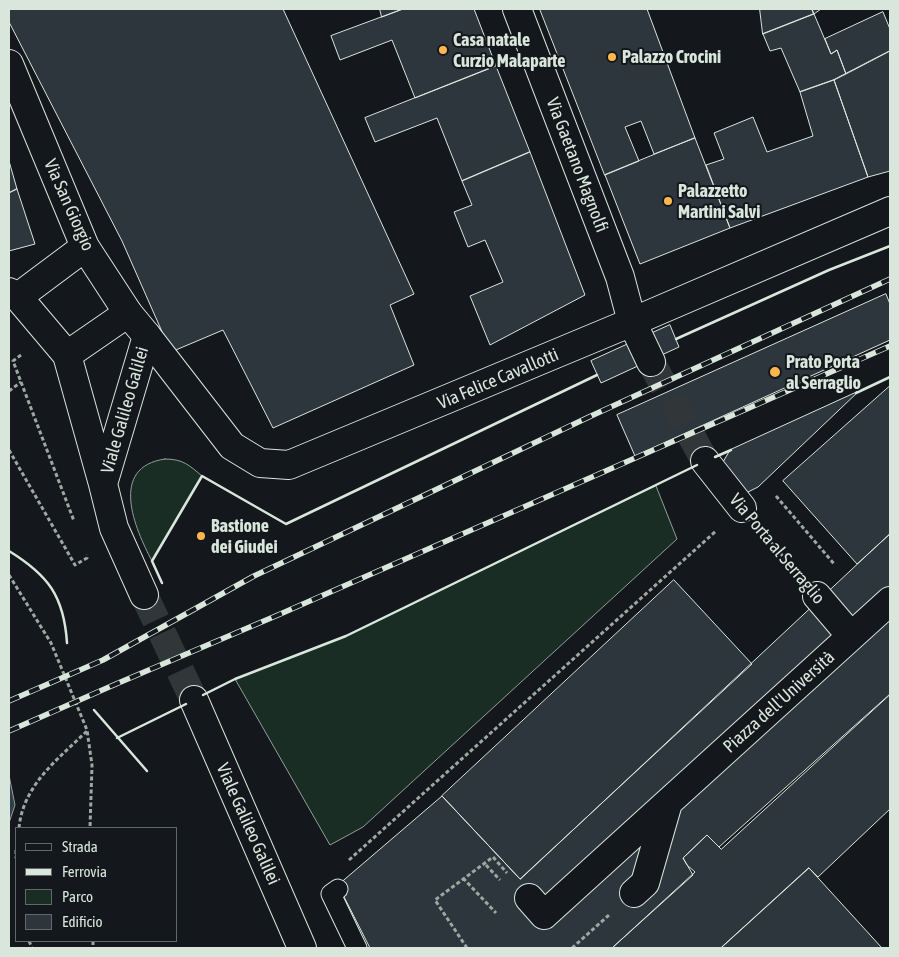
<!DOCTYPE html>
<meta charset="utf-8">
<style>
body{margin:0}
#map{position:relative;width:899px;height:957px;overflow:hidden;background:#14181c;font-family:"Asap Condensed",sans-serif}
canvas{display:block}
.frame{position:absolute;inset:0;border:10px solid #d8e6dc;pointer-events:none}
.legend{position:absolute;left:15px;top:827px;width:162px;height:115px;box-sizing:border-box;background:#14181c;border:1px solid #626a69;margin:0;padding:6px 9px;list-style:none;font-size:15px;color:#d8e6dc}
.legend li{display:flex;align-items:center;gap:10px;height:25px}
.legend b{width:25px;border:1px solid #626a69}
</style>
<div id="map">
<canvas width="899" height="957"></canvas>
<div class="frame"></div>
<ul class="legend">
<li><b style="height:6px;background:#14181c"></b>Strada</li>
<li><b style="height:6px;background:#d8e6dc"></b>Ferrovia</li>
<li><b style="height:14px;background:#1a2d24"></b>Parco</li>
<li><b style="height:14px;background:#2c363c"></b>Edificio</li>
</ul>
</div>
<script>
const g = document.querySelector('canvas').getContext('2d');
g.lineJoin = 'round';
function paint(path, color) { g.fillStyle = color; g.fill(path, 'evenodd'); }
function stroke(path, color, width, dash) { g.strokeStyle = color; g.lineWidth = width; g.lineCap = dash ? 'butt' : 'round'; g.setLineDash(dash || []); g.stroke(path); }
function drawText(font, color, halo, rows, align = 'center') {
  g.font = font + ' "Asap Condensed",sans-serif'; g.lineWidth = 4; g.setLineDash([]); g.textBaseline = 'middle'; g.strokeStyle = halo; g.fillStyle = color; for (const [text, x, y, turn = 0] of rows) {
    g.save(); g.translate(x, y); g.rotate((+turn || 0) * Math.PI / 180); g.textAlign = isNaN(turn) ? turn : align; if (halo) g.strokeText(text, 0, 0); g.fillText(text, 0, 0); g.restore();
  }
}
const green = new Path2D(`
 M 165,459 C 183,459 189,465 202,476 L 152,561 C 135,529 108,467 165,459 Z
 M 656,486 L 677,539 L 363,827 L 330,845 L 235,679 L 346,636 Z`);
const water = new Path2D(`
 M 9,775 L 15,805 L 9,823 Z`);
const building = new Path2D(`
 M 9,9 L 283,9 L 414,294 L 390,305 L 414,365 L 273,428 L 223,330 L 171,352 L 122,241 L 9,22 Z
 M 380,9 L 403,9 L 382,17 Z
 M 403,9 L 474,9 L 496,66 L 415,98 L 392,40 L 340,60 L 331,36 Z
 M 540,9 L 647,9 L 695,138 L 654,154 L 641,121 L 625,127 L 639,161 L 605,175 Z
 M 760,9 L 812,9 L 814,14 L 763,34 Z
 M 812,9 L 821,9 L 814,14 Z
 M 883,12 L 890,29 L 890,51 L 846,74 L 837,50 L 831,54 L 825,39 Z
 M 814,14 L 831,54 L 837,50 L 846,74 L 834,80 L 800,92 L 781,48 L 770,51 L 763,34 Z
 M 890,51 L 890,171 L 868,177 L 834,80 Z
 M 496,66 L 530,152 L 462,181 L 437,118 L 375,142 L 365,118 Z
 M 834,80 L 868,177 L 730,228 L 706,165 L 724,159 L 714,133 L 753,117 L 767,152 L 813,136 L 800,92 Z
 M 695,138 L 730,228 L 640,264 L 605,175 Z
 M 530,152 L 585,295 L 490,345 L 470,296 L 503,282 L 485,240 L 468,247 L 454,212 L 472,205 L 462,181 Z
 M 9,161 L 17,189 L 9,193 Z
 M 17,189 L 35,244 L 9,251 L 9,193 Z
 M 886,294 L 890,304 L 890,340 L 635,456 L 617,415 Z
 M 670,325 L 679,347 L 601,383 L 591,361 Z
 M 890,386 L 890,534 L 857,564 L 783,481 Z
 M 859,391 L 758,487 L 748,492 L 737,490 L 724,473 L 723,462 L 730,450 Z
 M 890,534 L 890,694 L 719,847 L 707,835 L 683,858 L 693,875 L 612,948 L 370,948 L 338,885 L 442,796 L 520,879 Z
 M 674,580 L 752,664 L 520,879 L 442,796 Z
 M 890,695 L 890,809 L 818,877 L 809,868 L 721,948 L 612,948 L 695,872 L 687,865 L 683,858 L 707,835 L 721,849 Z
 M 809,868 L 882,948 L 721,948 Z`);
const streetTunnel = new Path2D(`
 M 651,362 L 705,461`);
const secondaryTunnel = new Path2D(`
 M 144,595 L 194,700`);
const path = new Path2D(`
 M 21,355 L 13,361 L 74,521
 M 9,391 L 21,382
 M 9,450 L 75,565 L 87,558 L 86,555
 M 776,496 L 835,565
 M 763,533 L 795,570
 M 9,575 L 51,643 L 87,730 L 92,765 L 90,828
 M 19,828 C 23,785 58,759 87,731
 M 16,850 L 16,858
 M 349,860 L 716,531
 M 486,865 L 500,880
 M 463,878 L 496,913
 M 29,941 L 32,948
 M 93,941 L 93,948
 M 467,948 L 435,900 L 493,857 L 507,873
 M 572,948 L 609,915`);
const lane = new Path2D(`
 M 338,889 L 331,894 L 357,948`);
const street = new Path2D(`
 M 517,9 L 620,277 L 632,322 L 651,362
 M 18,297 L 85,247
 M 147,336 L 232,446 L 260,463 L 289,465 L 632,322 L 890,211
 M 67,355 L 128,313
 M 705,461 L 742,508
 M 817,596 L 851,636
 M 634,893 L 645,883 L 668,803
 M 529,898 L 544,915 L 890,601`);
const secondary = new Path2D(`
 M 9,64 L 85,247 L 128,313 L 147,336 L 103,484
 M 9,292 L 18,297 L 67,355 L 103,484 L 114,528 L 144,595
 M 194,700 L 302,948`);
const rail = new Path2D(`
 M 9,701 L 103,660 L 254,576 L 591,416 L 890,279
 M 9,731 L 116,684 L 278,615 L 890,346`);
const wall = new Path2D(`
 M 676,339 L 829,270 L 890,246
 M 856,393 L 890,377
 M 715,457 L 731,450
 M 9,551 C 48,575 64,596 67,643
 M 162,583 L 152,561 L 202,476 L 286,524 L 597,375
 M 203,695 L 235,679 L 346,636 L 697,465
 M 94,710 L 147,771
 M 117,738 L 186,704`);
const markers = [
 [443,50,5,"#ffb74d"],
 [612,57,5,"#ffb74d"],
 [668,201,5,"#ffb74d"],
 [775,372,6,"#ffb74d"],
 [201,536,5,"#ffb74d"]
];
const poiNames = [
 ["Casa natale",453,40],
 ["Curzio Malaparte",453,61],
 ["Palazzo Crocini",622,57],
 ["Palazzetto",678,191],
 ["Martini Salvi",678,212],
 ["Prato Porta",786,362],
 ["al Serraglio",786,383],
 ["Bastione",211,526],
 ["dei Giudei",211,547]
];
const streetNames = [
 ["Via Gaetano Magnolfi",577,165,69],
 ["Via San Giorgio",69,205,66],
 ["Via Felice Cavallotti",498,379,-23],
 ["Viale Galileo Galilei",125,410,-74],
 ["Via Porta al Serraglio",777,549,50],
 ["Piazza dell'Università",779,702,-42],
 ["Viale Galileo Galilei",248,824,66]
];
paint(green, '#1a2d24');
stroke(green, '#939e99', 1);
paint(water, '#2f3f4d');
stroke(water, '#939e99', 1);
paint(building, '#2c363c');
stroke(building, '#d8e6dc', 1);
stroke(streetTunnel, '#313739', 28, [28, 14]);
stroke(secondaryTunnel, '#313739', 28, [28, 14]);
stroke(lane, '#d8e6dc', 21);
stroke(street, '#d8e6dc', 30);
stroke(secondary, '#d8e6dc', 30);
stroke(path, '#9da8a2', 3, [4, 2.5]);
stroke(lane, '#14181c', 19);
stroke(street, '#14181c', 28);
stroke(secondary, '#14181c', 28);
stroke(rail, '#d8e6dc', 5.5);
stroke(rail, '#14181c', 4, [11]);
stroke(wall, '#d8e6dc', 2.5);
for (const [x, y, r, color] of markers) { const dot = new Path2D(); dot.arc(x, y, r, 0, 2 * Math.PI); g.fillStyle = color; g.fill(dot); stroke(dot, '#14181c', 2); }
drawText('bold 18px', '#d8e6dc', '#14181c', poiNames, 'left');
drawText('18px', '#d8e6dc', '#14181c', streetNames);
</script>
